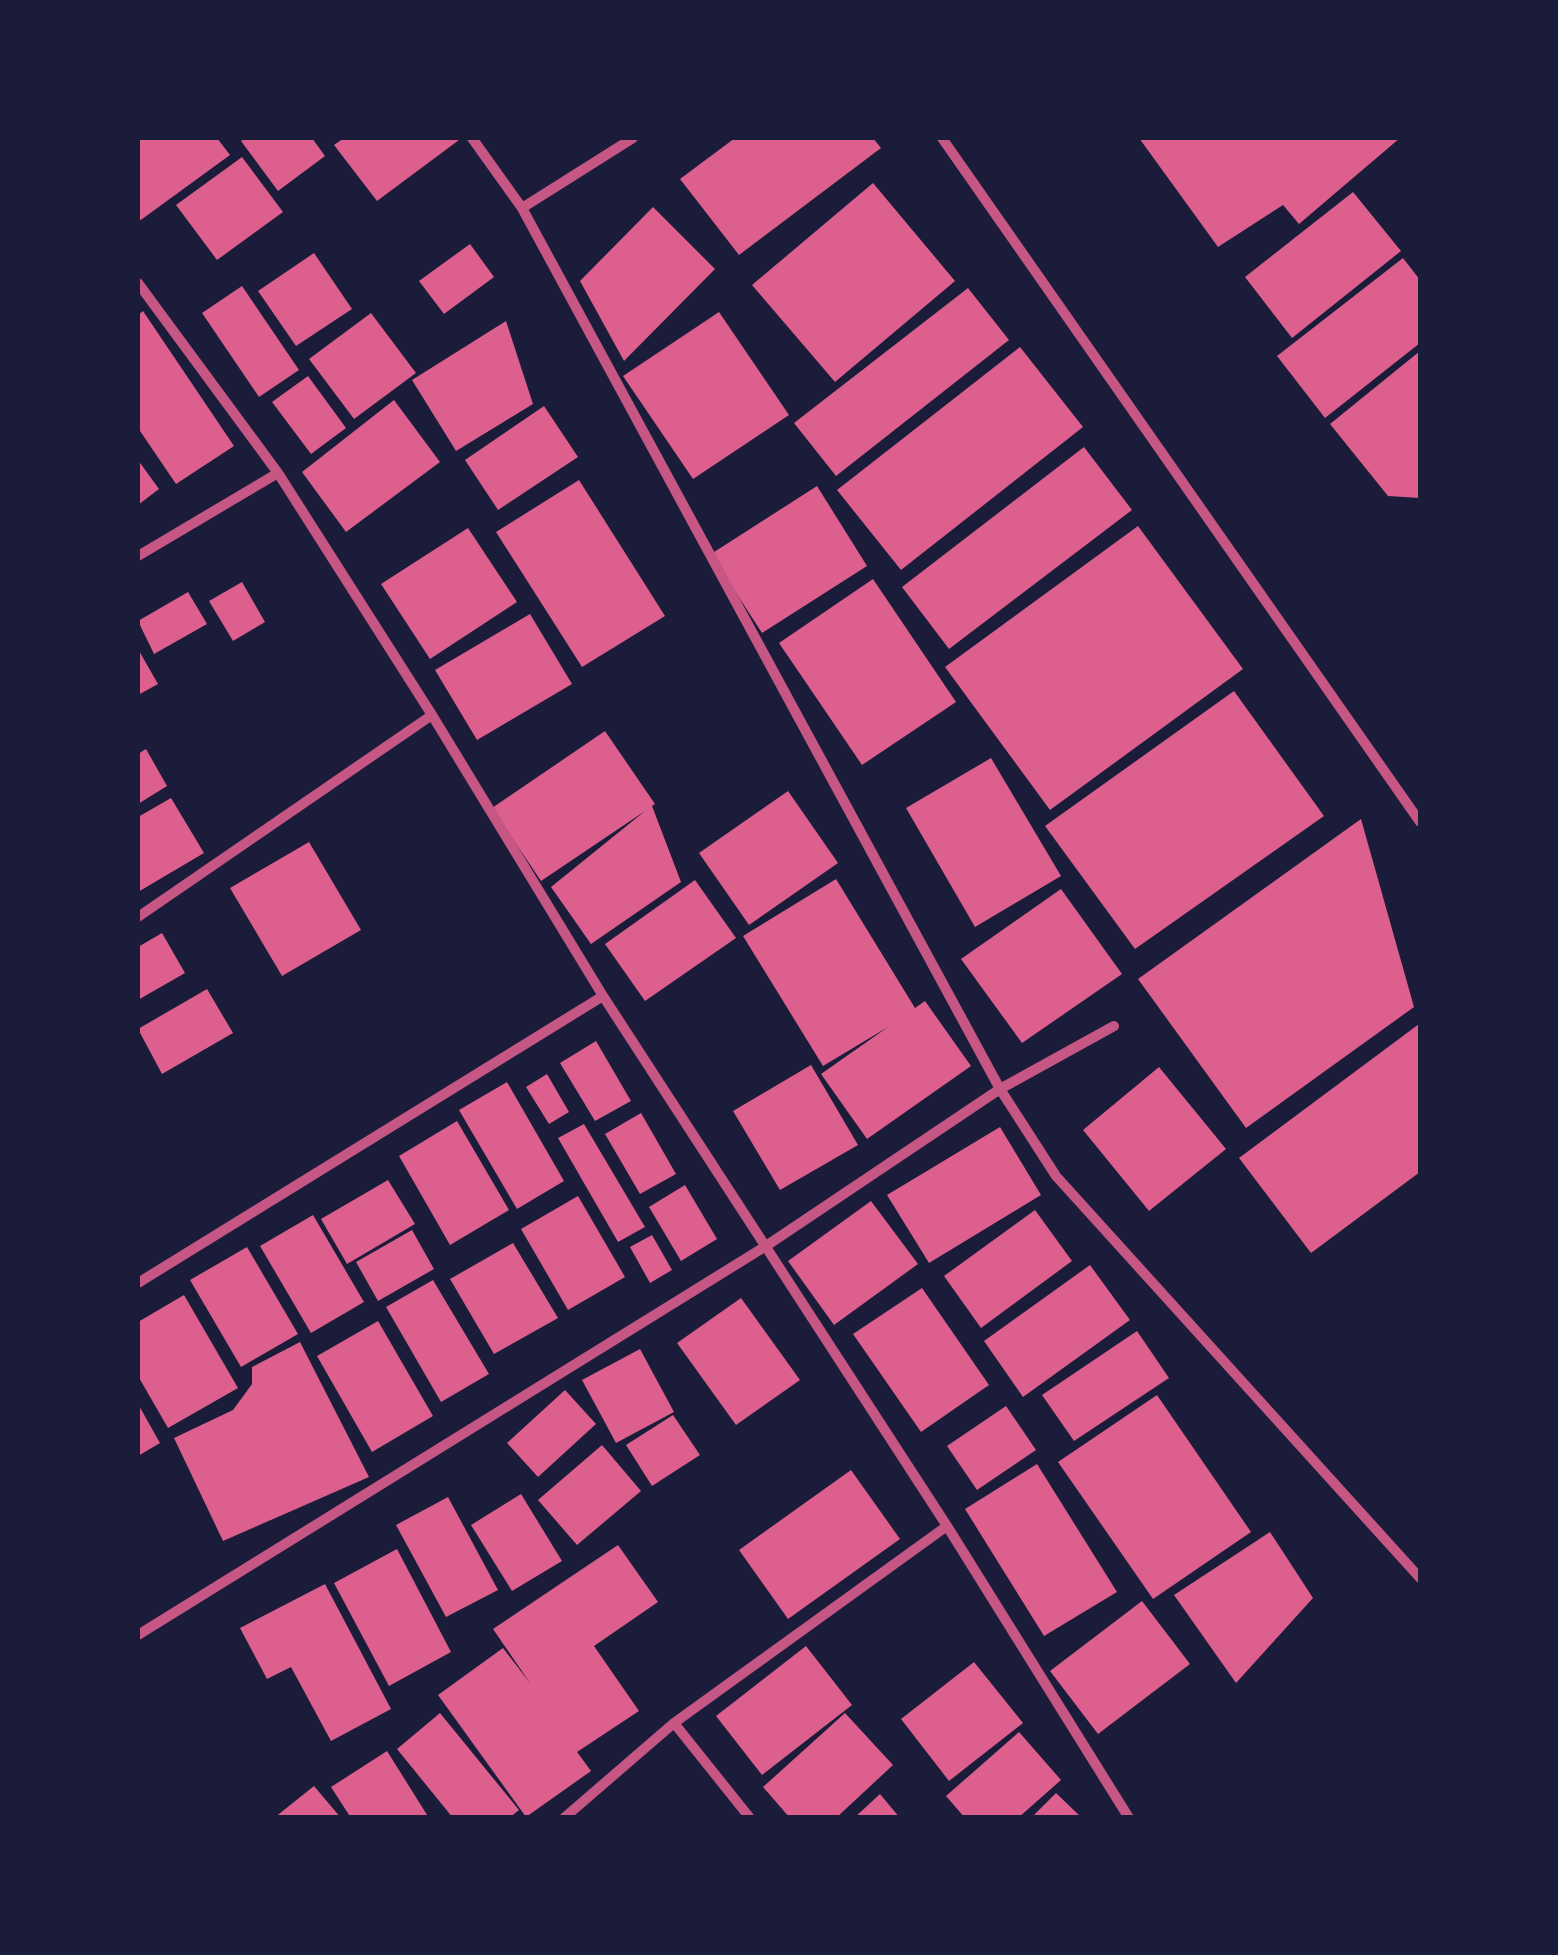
<!DOCTYPE html>
<style>
body{margin:0}
#map{position:relative;width:1558px;height:1955px;overflow:hidden;background:#1b1b3a;font-family:"Varela Round",sans-serif}
canvas{display:block}
.frame{position:absolute;inset:0;border:140px solid #1b1b3a;pointer-events:none}
</style>
<div id="map">
<canvas width="1558" height="1955"></canvas>
<div class="frame"></div>
</div>
<script>
const g = document.querySelector('canvas').getContext('2d');
g.lineJoin = 'round';
function paint(path, color) { g.fillStyle = color; g.fill(path, 'evenodd'); }
function stroke(path, color, width, dash) { g.strokeStyle = color; g.lineWidth = width; g.lineCap = dash ? 'butt' : 'round'; g.setLineDash(dash || []); g.stroke(path); }
const building = new Path2D(`
 M 138,138 L 217,138 L 230,155 L 138,222 Z
 M 246,138 L 312,138 L 325,156 L 278,191 L 241,141 Z
 M 344,138 L 457,138 L 459,140 L 377,201 L 334,145 Z
 M 735,138 L 873,138 L 881,148 L 739,255 L 680,179 Z
 M 1139,138 L 1400,138 L 1299,224 L 1283,205 L 1218,247 Z
 M 242,157 L 283,212 L 217,260 L 176,205 Z
 M 873,183 L 955,281 L 835,382 L 752,285 Z
 M 1353,192 L 1401,251 L 1292,338 L 1245,277 Z
 M 653,207 L 715,269 L 624,361 L 580,281 Z
 M 470,244 L 494,277 L 444,314 L 419,281 Z
 M 314,253 L 352,309 L 296,346 L 258,291 Z
 M 1403,258 L 1420,280 L 1420,343 L 1325,418 L 1277,356 Z
 M 242,286 L 299,370 L 259,397 L 202,313 Z
 M 968,288 L 1009,340 L 836,476 L 794,423 Z
 M 143,311 L 234,446 L 176,484 L 138,428 L 138,315 Z
 M 719,312 L 789,415 L 693,479 L 623,376 Z
 M 371,313 L 416,373 L 354,419 L 309,359 Z
 M 506,321 L 533,404 L 456,451 L 412,380 Z
 M 1020,347 L 1083,427 L 901,570 L 837,490 Z
 M 1420,351 L 1420,498 L 1388,496 L 1330,424 Z
 M 308,376 L 346,428 L 311,454 L 272,402 Z
 M 394,400 L 440,462 L 346,532 L 302,472 Z
 M 544,406 L 578,457 L 498,510 L 465,460 Z
 M 1084,447 L 1132,510 L 949,649 L 902,587 Z
 M 138,460 L 159,489 L 138,505 Z
 M 579,480 L 665,616 L 582,667 L 496,532 Z
 M 817,486 L 867,566 L 762,633 L 711,554 Z
 M 1138,526 L 1243,669 L 1050,810 L 945,667 Z
 M 468,528 L 517,602 L 430,659 L 381,584 Z
 M 873,579 L 956,702 L 862,765 L 779,643 Z
 M 242,582 L 265,622 L 233,641 L 209,601 Z
 M 188,592 L 207,624 L 154,654 L 138,621 Z
 M 530,614 L 572,684 L 477,740 L 435,670 Z
 M 138,649 L 158,684 L 138,695 Z
 M 1234,691 L 1324,816 L 1135,949 L 1045,826 Z
 M 605,731 L 655,804 L 652,806 L 681,882 L 591,944 L 551,887 L 645,811 L 541,881 L 492,808 Z
 M 146,749 L 167,786 L 138,804 L 138,754 Z
 M 991,758 L 1061,876 L 975,927 L 906,808 Z
 M 788,791 L 838,863 L 749,925 L 699,853 Z
 M 171,798 L 204,853 L 138,892 L 138,817 Z
 M 1361,819 L 1414,1007 L 1246,1128 L 1138,979 Z
 M 309,842 L 361,930 L 282,976 L 230,888 Z
 M 836,879 L 915,1008 L 925,1001 L 971,1066 L 867,1139 L 821,1074 L 888,1027 L 823,1066 L 743,936 Z
 M 695,880 L 736,938 L 645,1001 L 605,944 Z
 M 1061,889 L 1122,974 L 1022,1043 L 961,959 Z
 M 162,933 L 185,973 L 138,1000 L 138,947 Z
 M 207,989 L 233,1033 L 162,1074 L 138,1029 Z
 M 1419,1024 L 1420,1172 L 1311,1253 L 1239,1158 Z
 M 596,1041 L 631,1101 L 595,1121 L 560,1063 Z
 M 811,1065 L 858,1145 L 780,1190 L 733,1111 Z
 M 1159,1067 L 1226,1149 L 1149,1211 L 1083,1130 Z
 M 547,1074 L 569,1112 L 549,1124 L 526,1087 Z
 M 507,1082 L 564,1181 L 517,1209 L 459,1110 Z
 M 641,1113 L 676,1174 L 640,1194 L 605,1134 Z
 M 457,1121 L 509,1210 L 450,1245 L 399,1156 Z
 M 584,1124 L 645,1227 L 618,1242 L 558,1138 Z
 M 1000,1127 L 1041,1195 L 929,1263 L 887,1195 Z
 M 388,1180 L 415,1224 L 347,1264 L 321,1219 Z
 M 685,1185 L 717,1239 L 681,1261 L 649,1207 Z
 M 578,1196 L 625,1277 L 568,1310 L 521,1229 Z
 M 871,1201 L 918,1264 L 834,1325 L 788,1261 Z
 M 1035,1210 L 1072,1261 L 981,1328 L 944,1276 Z
 M 313,1215 L 364,1302 L 311,1333 L 260,1246 Z
 M 412,1230 L 434,1269 L 378,1301 L 356,1262 Z
 M 652,1235 L 672,1270 L 650,1283 L 630,1247 Z
 M 513,1243 L 558,1318 L 494,1354 L 450,1279 Z
 M 247,1247 L 298,1334 L 241,1367 L 190,1280 Z
 M 1090,1265 L 1130,1320 L 1023,1397 L 984,1341 Z
 M 433,1280 L 489,1374 L 441,1402 L 386,1307 Z
 M 922,1288 L 989,1385 L 921,1432 L 853,1334 Z
 M 184,1295 L 238,1388 L 168,1428 L 138,1376 L 138,1322 Z
 M 741,1298 L 800,1380 L 736,1425 L 677,1343 Z
 M 378,1321 L 433,1416 L 372,1452 L 317,1356 Z
 M 1137,1331 L 1169,1378 L 1074,1441 L 1042,1395 Z
 M 300,1342 L 369,1477 L 223,1541 L 174,1438 L 233,1410 L 252,1384 L 252,1367 Z
 M 640,1349 L 674,1412 L 616,1443 L 582,1380 Z
 M 565,1390 L 596,1424 L 538,1477 L 507,1443 Z
 M 1157,1395 L 1251,1532 L 1153,1599 L 1058,1462 Z
 M 138,1404 L 160,1443 L 138,1456 Z
 M 1006,1406 L 1036,1450 L 977,1490 L 947,1446 Z
 M 673,1415 L 700,1455 L 652,1486 L 626,1445 Z
 M 602,1445 L 641,1491 L 577,1545 L 538,1500 Z
 M 1037,1464 L 1117,1592 L 1044,1636 L 965,1509 Z
 M 851,1470 L 900,1539 L 788,1619 L 739,1550 Z
 M 521,1494 L 562,1561 L 512,1591 L 471,1525 Z
 M 448,1497 L 498,1590 L 446,1617 L 396,1525 Z
 M 1270,1532 L 1313,1598 L 1236,1683 L 1174,1595 Z
 M 618,1545 L 658,1602 L 594,1646 L 639,1711 L 577,1752 L 591,1771 L 526,1817 L 438,1695 L 503,1648 L 530,1683 L 493,1629 Z
 M 397,1549 L 451,1652 L 389,1686 L 334,1583 Z
 M 325,1584 L 391,1709 L 331,1741 L 291,1667 L 267,1679 L 240,1628 Z
 M 1142,1601 L 1190,1664 L 1098,1734 L 1050,1671 Z
 M 806,1646 L 852,1705 L 762,1775 L 716,1716 Z
 M 974,1662 L 1023,1723 L 949,1781 L 901,1719 Z
 M 440,1713 L 519,1810 L 509,1818 L 453,1818 L 397,1749 Z
 M 845,1713 L 893,1765 L 836,1818 L 790,1818 L 763,1787 Z
 M 1019,1732 L 1061,1780 L 1018,1818 L 965,1818 L 946,1796 Z
 M 387,1751 L 429,1818 L 351,1818 L 331,1787 Z
 M 314,1786 L 341,1818 L 274,1818 Z
 M 1056,1793 L 1082,1818 L 1031,1818 Z
 M 880,1794 L 900,1818 L 854,1818 Z`);
const minor = new Path2D(`
 M 472,138 L 522,208
 M 633,138 L 522,208 L 1000,1089 L 1056,1176 L 1420,1578
 M 942,138 L 1420,822
 M 138,283 L 278,473 L 432,715 L 603,996 L 947,1526 L 674,1723 L 564,1818
 M 138,556 L 278,473
 M 138,917 L 432,715
 M 138,1283 L 603,996
 M 947,1526 L 1129,1818
 M 138,1635 L 766,1246 L 1000,1089 L 1114,1026
 M 674,1723 L 750,1818`);
paint(building, '#dd5f8e');
stroke(minor, '#c65784', 10);
</script>
